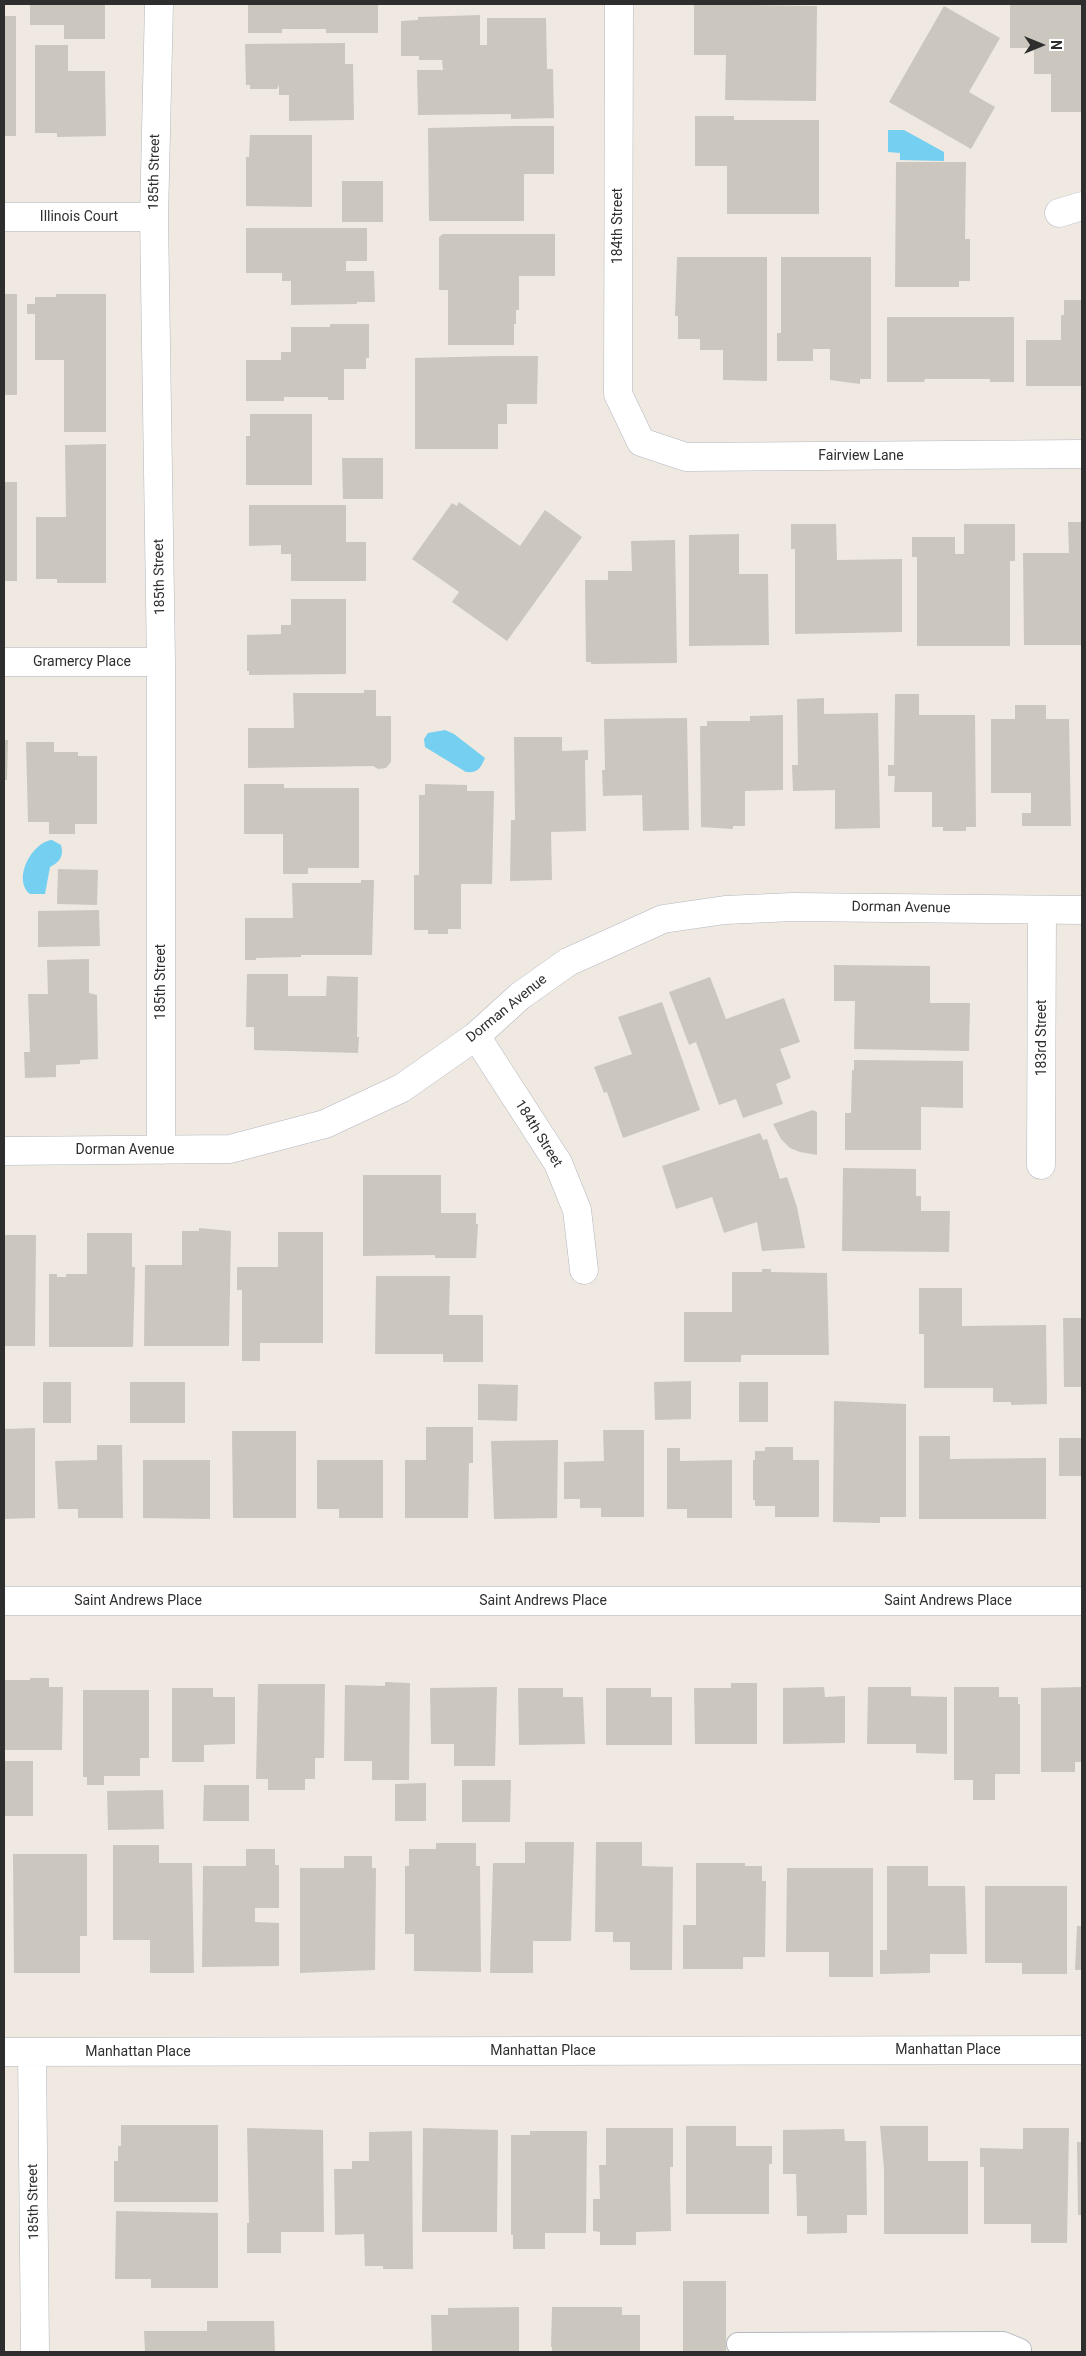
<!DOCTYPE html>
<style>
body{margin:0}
#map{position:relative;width:1086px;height:2356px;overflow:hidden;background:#efe9e1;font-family:Roboto,sans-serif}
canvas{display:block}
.frame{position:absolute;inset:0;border:5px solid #2e2e2e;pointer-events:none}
.north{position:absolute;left:1016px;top:20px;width:50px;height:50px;-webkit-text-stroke:4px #fff;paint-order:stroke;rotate:90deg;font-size:14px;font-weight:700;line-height:20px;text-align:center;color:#2e2e2e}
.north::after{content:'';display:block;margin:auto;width:18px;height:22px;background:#2e2e2e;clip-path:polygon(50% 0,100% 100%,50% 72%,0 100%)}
</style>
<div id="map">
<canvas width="1086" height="2356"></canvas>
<div class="frame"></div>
<div class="north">N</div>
</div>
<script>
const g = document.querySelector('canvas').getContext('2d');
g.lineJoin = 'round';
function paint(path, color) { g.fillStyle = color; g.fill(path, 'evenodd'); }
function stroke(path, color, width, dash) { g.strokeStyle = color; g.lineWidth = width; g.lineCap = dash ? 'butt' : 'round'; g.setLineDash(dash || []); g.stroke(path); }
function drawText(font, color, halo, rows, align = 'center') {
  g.font = font + ' Roboto,sans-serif'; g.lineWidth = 5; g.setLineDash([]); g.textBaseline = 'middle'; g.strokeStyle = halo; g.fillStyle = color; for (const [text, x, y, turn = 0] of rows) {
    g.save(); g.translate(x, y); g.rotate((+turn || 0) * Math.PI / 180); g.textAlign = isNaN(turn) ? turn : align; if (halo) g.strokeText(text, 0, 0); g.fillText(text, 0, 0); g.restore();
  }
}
const water = new Path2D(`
 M 888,130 L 904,130 L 944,152 L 944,161 L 900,160 L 900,153 L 888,152 Z
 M 445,730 L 454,734 L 485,758 C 480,769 478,773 466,772 L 425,747 L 424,739 L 428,733 Z
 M 52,840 L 61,845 C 64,856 60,862 50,867 L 45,894 L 30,894 C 12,879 32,842 52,840 Z`);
const building = new Path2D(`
 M 30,4 L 105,4 L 105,39 L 64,39 L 64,25 L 30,25 Z
 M 248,4 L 378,4 L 378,33 L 326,33 L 326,29 L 282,29 L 282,33 L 248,33 Z
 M 694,4 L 817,6 L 816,101 L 725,100 L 726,55 L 694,55 Z
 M 1010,4 L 1082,4 L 1082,112 L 1051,112 L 1051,74 L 1034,74 L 1034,48 L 1010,48 Z
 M 944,6 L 1000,38 L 969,92 L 995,107 L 971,149 L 889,102 Z
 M 480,15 L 480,45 L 487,45 L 487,18 L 546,18 L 547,69 L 553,69 L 554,118 L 511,119 L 511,114 L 418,115 L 417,70 L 443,70 L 442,60 L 419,60 L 419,56 L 401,56 L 401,21 L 418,20 L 418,17 Z
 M 4,16 L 16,16 L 16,136 L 4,136 Z
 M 345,43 L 345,64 L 353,64 L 354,120 L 289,121 L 289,95 L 279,95 L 279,85 L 277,89 L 250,89 L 250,85 L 246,85 L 245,44 Z
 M 35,45 L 68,45 L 68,71 L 105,71 L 106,136 L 57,137 L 57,133 L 35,133 Z
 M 695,116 L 734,116 L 734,120 L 819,120 L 819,214 L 727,214 L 727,166 L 695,166 Z
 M 512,126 L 554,126 L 554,174 L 524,174 L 524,221 L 429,221 L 428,128 Z
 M 250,135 L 312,135 L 312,207 L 246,206 L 246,157 L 249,157 Z
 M 896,162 L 966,162 L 965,239 L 970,239 L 970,281 L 959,281 L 959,287 L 895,287 Z
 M 342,181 L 383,181 L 383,222 L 342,222 Z
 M 246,228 L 367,228 L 367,261 L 346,261 L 346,271 L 374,271 L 375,302 L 357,302 L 357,304 L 291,305 L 291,281 L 282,281 L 282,273 L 246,273 Z
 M 443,234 L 555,234 L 555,276 L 519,276 L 519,310 L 516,310 L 516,324 L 514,324 L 514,345 L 448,345 L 448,290 L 439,290 L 439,237 Z
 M 677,257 L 767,257 L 767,381 L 723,380 L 723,350 L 700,350 L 700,339 L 678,339 L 678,316 L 675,316 Z
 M 781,257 L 871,257 L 871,379 L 860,379 L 860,384 L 830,380 L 830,349 L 813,349 L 813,361 L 777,361 L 777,333 L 781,333 Z
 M 4,294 L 17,294 L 17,395 L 4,395 Z
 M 56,294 L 106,294 L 106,432 L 64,432 L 64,360 L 35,360 L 35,314 L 27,314 L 27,304 L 35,304 L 35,297 L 56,297 Z
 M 1064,300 L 1082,300 L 1082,386 L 1026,386 L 1026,340 L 1061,340 L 1061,315 L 1064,315 Z
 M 887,317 L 1014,317 L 1014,382 L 990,382 L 990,379 L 925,379 L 924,382 L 887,382 Z
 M 330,324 L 369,324 L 369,358 L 366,358 L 366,369 L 344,369 L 344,400 L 328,400 L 328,397 L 284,397 L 284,401 L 246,401 L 246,360 L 281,360 L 281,352 L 291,352 L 291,327 L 330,327 Z
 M 497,356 L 538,356 L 537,404 L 507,404 L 507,424 L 498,424 L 498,449 L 415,449 L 415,358 Z
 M 250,414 L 312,414 L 312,485 L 246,485 L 246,436 L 250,436 Z
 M 106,444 L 106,583 L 57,583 L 57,579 L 36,579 L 36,517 L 66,517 L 65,445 Z
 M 342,458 L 383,458 L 383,499 L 343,499 Z
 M 4,482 L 17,482 L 17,581 L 4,581 Z
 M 459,502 L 520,546 L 545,510 L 582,537 L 507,641 L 452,602 L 459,592 L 412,559 L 452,503 L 457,506 Z
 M 249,505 L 346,505 L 346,542 L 366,542 L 366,581 L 291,581 L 291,554 L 281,554 L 281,545 L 249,546 Z
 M 1068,522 L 1082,522 L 1082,645 L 1024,645 L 1023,553 L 1069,553 Z
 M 791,524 L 836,524 L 837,560 L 902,559 L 902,632 L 795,634 L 795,549 L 791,549 Z
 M 964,524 L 1015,524 L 1015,561 L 1010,561 L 1010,646 L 917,646 L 917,557 L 912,557 L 912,537 L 955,537 L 955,554 L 964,554 Z
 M 739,534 L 739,574 L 768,574 L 769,645 L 689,646 L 689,535 Z
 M 675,540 L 677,663 L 591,664 L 591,662 L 586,662 L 585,580 L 608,580 L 608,571 L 632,571 L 631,541 Z
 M 291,599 L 346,599 L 346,674 L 249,675 L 249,671 L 247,671 L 247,635 L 281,634 L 281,625 L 291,625 Z
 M 364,690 L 376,690 L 376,716 L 391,716 L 391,762 L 386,768 L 378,769 L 373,766 L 248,768 L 248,728 L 294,728 L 293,693 L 364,693 Z
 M 895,694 L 919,694 L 919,715 L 975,715 L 976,827 L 966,827 L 966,831 L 943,831 L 943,827 L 932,827 L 932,792 L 894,792 L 895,776 L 888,776 L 888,765 L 894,765 Z
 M 824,698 L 824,714 L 878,713 L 880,828 L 835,829 L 835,790 L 793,791 L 792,765 L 798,765 L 797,699 Z
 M 1015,705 L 1046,705 L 1046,719 L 1069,719 L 1071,826 L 1022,826 L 1022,813 L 1031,813 L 1031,793 L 991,793 L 991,719 L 1015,719 Z
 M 783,715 L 783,790 L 745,791 L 745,826 L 733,826 L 733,829 L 701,827 L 700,726 L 707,726 L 707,721 L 750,721 L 750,716 Z
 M 687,718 L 689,830 L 643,831 L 642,795 L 603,796 L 602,770 L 605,770 L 604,719 Z
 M 514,737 L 562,737 L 562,751 L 588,750 L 588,760 L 585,760 L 586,831 L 551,832 L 552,880 L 510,881 L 511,820 L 515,820 Z
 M 4,740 L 8,740 L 7,780 L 4,780 Z
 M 26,742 L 54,742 L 54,752 L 78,752 L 78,756 L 97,756 L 97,824 L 75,824 L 75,834 L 49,834 L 49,822 L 28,822 Z
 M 244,784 L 284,784 L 284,788 L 359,788 L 359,868 L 308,868 L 308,874 L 283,874 L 283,834 L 244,834 Z
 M 425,784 L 467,785 L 467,791 L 494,791 L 492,884 L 461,884 L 461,929 L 448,929 L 448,934 L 428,934 L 428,930 L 414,930 L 414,875 L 419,875 L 419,795 L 425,795 Z
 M 58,869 L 98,870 L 97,905 L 57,904 Z
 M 361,880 L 374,880 L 372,955 L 301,955 L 301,957 L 256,958 L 256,960 L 245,960 L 245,918 L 293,918 L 292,883 L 361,883 Z
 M 99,910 L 100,946 L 38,947 L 38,911 Z
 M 89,959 L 89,993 L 97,995 L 98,1059 L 80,1060 L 80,1064 L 56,1065 L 56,1077 L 25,1078 L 24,1052 L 30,1052 L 28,994 L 48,994 L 47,960 Z
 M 834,965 L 930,966 L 930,1003 L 970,1003 L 969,1051 L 854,1049 L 855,1001 L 834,1001 Z
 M 247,974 L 288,974 L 288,996 L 326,996 L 327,976 L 358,977 L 357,1037 L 359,1037 L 358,1053 L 254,1050 L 254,1027 L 246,1027 Z
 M 710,977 L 726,1019 L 784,998 L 800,1042 L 780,1049 L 791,1078 L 776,1084 L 783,1104 L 743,1118 L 736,1099 L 719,1105 L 696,1042 L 689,1045 L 669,992 Z
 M 662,1002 L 700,1110 L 623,1138 L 607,1092 L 604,1093 L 594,1067 L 632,1054 L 618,1017 Z
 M 854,1060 L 963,1061 L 963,1108 L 921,1107 L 921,1150 L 845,1150 L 845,1113 L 851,1113 L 852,1070 L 854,1070 Z
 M 813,1110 L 817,1112 L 817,1155 L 800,1152 L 790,1148 L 781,1139 L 773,1124 Z
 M 760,1133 L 763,1140 L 767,1139 L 780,1179 L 787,1177 L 797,1207 L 805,1248 L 762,1251 L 757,1222 L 724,1233 L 712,1197 L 676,1209 L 662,1166 Z
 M 843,1168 L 916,1169 L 916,1196 L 921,1196 L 921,1211 L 950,1211 L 949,1252 L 842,1251 Z
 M 363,1175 L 441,1175 L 441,1213 L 476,1213 L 476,1224 L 478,1224 L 476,1258 L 435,1258 L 435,1255 L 363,1256 Z
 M 199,1228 L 231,1231 L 229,1346 L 144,1346 L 145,1265 L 182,1265 L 182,1231 L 199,1231 Z
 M 278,1232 L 323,1232 L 323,1343 L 260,1343 L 260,1361 L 242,1361 L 242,1290 L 237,1290 L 237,1267 L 278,1267 Z
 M 87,1233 L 132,1233 L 132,1267 L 135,1267 L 133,1347 L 49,1347 L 49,1274 L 57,1274 L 57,1277 L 66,1277 L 66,1274 L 87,1274 Z
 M 4,1235 L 36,1235 L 35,1346 L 4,1346 Z
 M 762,1269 L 771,1269 L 771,1272 L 827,1273 L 829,1355 L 741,1355 L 741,1362 L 684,1362 L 684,1312 L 732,1312 L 732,1272 L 762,1272 Z
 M 376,1276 L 450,1276 L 449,1315 L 483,1315 L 483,1362 L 443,1362 L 443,1354 L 375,1354 Z
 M 919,1288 L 962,1288 L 962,1326 L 1046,1325 L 1047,1404 L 1011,1405 L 1011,1402 L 993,1402 L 993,1388 L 924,1388 L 924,1334 L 919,1334 Z
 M 1063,1318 L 1082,1318 L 1082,1387 L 1064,1387 Z
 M 691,1381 L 691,1419 L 655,1420 L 654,1382 Z
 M 43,1382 L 71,1382 L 71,1423 L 43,1423 Z
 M 130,1382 L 185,1382 L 185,1423 L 130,1423 Z
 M 739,1382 L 768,1382 L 768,1422 L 739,1422 Z
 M 478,1384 L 518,1385 L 517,1421 L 478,1420 Z
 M 834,1401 L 906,1404 L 906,1517 L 880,1517 L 880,1523 L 833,1522 Z
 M 426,1427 L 473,1427 L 473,1463 L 469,1463 L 468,1518 L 405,1518 L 405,1460 L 426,1460 Z
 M 35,1428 L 35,1518 L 4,1519 L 4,1429 Z
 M 603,1430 L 644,1430 L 644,1517 L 601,1517 L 601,1508 L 580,1508 L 580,1499 L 564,1499 L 564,1462 L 604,1461 Z
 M 232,1431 L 296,1431 L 296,1518 L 233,1518 Z
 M 919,1436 L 950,1436 L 950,1459 L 1046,1458 L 1046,1519 L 919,1519 Z
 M 1059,1438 L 1082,1438 L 1082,1476 L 1059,1476 Z
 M 558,1440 L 557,1518 L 494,1519 L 491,1441 Z
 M 97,1445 L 122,1445 L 123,1518 L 78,1518 L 78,1509 L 58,1509 L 55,1461 L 97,1460 Z
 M 765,1447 L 793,1447 L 793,1460 L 819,1460 L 819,1517 L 775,1517 L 775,1506 L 755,1506 L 755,1500 L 753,1500 L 753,1460 L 755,1460 L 755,1451 L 765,1451 Z
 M 667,1448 L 680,1448 L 680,1461 L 732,1460 L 732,1518 L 687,1518 L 687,1509 L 667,1509 Z
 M 143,1460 L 210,1460 L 210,1519 L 143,1518 Z
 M 317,1460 L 383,1460 L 383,1518 L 339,1518 L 339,1509 L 317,1509 Z
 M 30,1678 L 49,1678 L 49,1687 L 63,1687 L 62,1750 L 4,1750 L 4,1680 L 30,1680 Z
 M 385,1682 L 410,1683 L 409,1780 L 372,1780 L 372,1761 L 344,1761 L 345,1685 L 385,1686 Z
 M 731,1683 L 757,1683 L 757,1744 L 695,1744 L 694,1688 L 731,1688 Z
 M 258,1684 L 325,1684 L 324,1758 L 315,1758 L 315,1779 L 305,1779 L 305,1790 L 268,1790 L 268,1779 L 256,1779 Z
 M 497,1687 L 495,1766 L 454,1766 L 454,1744 L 431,1744 L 430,1688 Z
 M 824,1687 L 825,1697 L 845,1696 L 845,1743 L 783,1744 L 783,1688 Z
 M 868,1687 L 911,1687 L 911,1696 L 947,1697 L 947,1754 L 916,1753 L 916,1744 L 867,1744 Z
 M 954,1687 L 999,1687 L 999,1697 L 1018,1697 L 1018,1704 L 1020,1704 L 1020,1774 L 995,1774 L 995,1800 L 973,1800 L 973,1780 L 954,1780 Z
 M 1082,1687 L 1082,1762 L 1075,1762 L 1075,1772 L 1041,1772 L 1041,1688 Z
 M 172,1688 L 213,1688 L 213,1697 L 235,1697 L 235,1744 L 204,1745 L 204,1762 L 172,1762 Z
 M 518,1688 L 563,1688 L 563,1697 L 583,1697 L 585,1744 L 519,1745 Z
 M 606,1688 L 651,1688 L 651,1697 L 672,1697 L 672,1745 L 606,1745 Z
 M 83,1690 L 149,1690 L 149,1758 L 140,1758 L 140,1776 L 104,1776 L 104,1785 L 87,1785 L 87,1777 L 83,1777 Z
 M 4,1761 L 33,1761 L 33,1816 L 4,1816 Z
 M 462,1780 L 511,1780 L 510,1822 L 462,1822 Z
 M 426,1783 L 426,1821 L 395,1821 L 395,1784 Z
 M 204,1785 L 249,1785 L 249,1821 L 203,1821 Z
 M 163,1790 L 164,1829 L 108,1830 L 107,1791 Z
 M 525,1842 L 574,1842 L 571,1941 L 533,1941 L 533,1973 L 490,1973 L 493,1863 L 525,1863 Z
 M 596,1842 L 642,1842 L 642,1866 L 673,1867 L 672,1970 L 630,1970 L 630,1942 L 613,1942 L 613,1932 L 595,1932 Z
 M 436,1843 L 476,1843 L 476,1866 L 480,1866 L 481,1972 L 414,1971 L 414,1934 L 405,1934 L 405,1866 L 409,1866 L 409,1849 L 436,1849 Z
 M 113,1845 L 159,1845 L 159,1863 L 192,1863 L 194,1973 L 150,1973 L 150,1940 L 113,1940 Z
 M 246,1849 L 275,1849 L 275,1865 L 279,1865 L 279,1908 L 255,1908 L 255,1922 L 279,1923 L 279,1966 L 202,1967 L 203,1866 L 246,1866 Z
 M 13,1854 L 87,1854 L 87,1936 L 80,1936 L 80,1973 L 14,1973 Z
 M 344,1856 L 372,1856 L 372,1868 L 376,1868 L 375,1970 L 300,1973 L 300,1868 L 344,1868 Z
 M 696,1863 L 745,1863 L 745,1866 L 762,1866 L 762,1881 L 766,1881 L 765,1957 L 743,1957 L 743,1969 L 683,1969 L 683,1925 L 696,1925 Z
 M 887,1866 L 928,1866 L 928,1886 L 965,1886 L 967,1954 L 930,1954 L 930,1973 L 880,1974 L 880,1950 L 887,1950 Z
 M 787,1868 L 873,1868 L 873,1977 L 829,1977 L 829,1952 L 786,1952 Z
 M 985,1886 L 1067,1886 L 1067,1974 L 1022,1974 L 1022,1963 L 985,1963 Z
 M 1077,1926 L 1082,1926 L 1082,1970 L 1075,1970 Z
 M 121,2125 L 218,2125 L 218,2202 L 114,2202 L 114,2161 L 118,2161 L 118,2146 L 121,2146 Z
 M 686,2126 L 736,2126 L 736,2146 L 772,2146 L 772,2164 L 769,2164 L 769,2214 L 686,2214 Z
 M 880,2126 L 928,2126 L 928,2161 L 968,2161 L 968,2234 L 884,2234 L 884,2169 Z
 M 247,2128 L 323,2130 L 324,2232 L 281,2232 L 281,2253 L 247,2253 L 247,2223 L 249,2223 Z
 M 423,2128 L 498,2130 L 497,2232 L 422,2232 Z
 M 606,2128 L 673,2128 L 673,2167 L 670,2167 L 671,2231 L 636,2232 L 636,2245 L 600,2245 L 600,2232 L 593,2231 L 593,2199 L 600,2199 L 599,2165 L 606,2165 Z
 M 1023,2128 L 1069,2128 L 1067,2243 L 1031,2243 L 1031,2224 L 984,2224 L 984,2167 L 980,2167 L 980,2148 L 1023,2149 Z
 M 844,2129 L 845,2141 L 866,2141 L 867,2215 L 847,2215 L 847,2233 L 807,2234 L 807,2216 L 797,2216 L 796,2174 L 783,2174 L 783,2130 Z
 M 412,2131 L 413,2269 L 383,2269 L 383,2266 L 365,2266 L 364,2234 L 335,2235 L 334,2169 L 352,2169 L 352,2161 L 369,2161 L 369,2132 Z
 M 530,2131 L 587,2131 L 586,2233 L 545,2233 L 545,2249 L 513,2249 L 513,2235 L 511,2235 L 511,2135 L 530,2135 Z
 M 1077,2142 L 1082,2142 L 1082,2215 L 1078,2215 Z
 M 116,2211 L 218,2213 L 218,2288 L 151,2288 L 151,2279 L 115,2279 Z
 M 683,2281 L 726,2281 L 726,2352 L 683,2352 Z
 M 519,2307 L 519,2352 L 432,2352 L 431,2315 L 448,2315 L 448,2308 Z
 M 552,2307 L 622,2307 L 622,2315 L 640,2315 L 640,2352 L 552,2352 L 552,2347 L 551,2347 Z
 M 207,2321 L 274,2321 L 275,2352 L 145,2352 L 144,2331 L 207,2331 Z`);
const service = new Path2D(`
 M 738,2344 L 1003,2343 L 1020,2350 L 1020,2352`);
const minor = new Path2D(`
 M 159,4 L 154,217 L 161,662 L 161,1150
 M 619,4 L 618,394 L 641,442 L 686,457 L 1082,454
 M 1059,213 L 1082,206
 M 4,217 L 154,217
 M 4,662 L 161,662
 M 476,1036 L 558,1163 L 577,1210 L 584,1270
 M 4,1151 L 230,1149 L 325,1124 L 402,1088 L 476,1036 L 520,996 L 568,962 L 663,919 L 725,910 L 793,907 L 1082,910
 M 1041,1165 L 1042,910
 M 4,1601 L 1082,1601
 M 4,2052 L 1082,2050
 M 32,2052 L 35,2352`);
const streetNames = [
 ["185th Street",155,172,-89],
 ["Illinois Court",79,217],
 ["184th Street",618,226,-90],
 ["Fairview Lane",861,456],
 ["185th Street",160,577,-91],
 ["Gramercy Place",82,662],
 ["Dorman Avenue",901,908,1],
 ["185th Street",161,982,-90],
 ["Dorman Avenue",507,1009,-39],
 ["183rd Street",1042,1038,-90],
 ["184th Street",538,1134,58],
 ["Dorman Avenue",125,1150],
 ["Saint Andrews Place",138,1601],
 ["Saint Andrews Place",543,1601],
 ["Saint Andrews Place",948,1601],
 ["Manhattan Place",948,2050],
 ["Manhattan Place",543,2051],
 ["Manhattan Place",138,2052],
 ["185th Street",34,2202,-91]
];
paint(water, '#75cff0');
paint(building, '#cbc7bf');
stroke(service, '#b4b7c1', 24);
stroke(minor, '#b4b7c1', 29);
stroke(service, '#fff', 22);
stroke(minor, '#fff', 28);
drawText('14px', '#2e2e2e', '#fff', streetNames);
</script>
